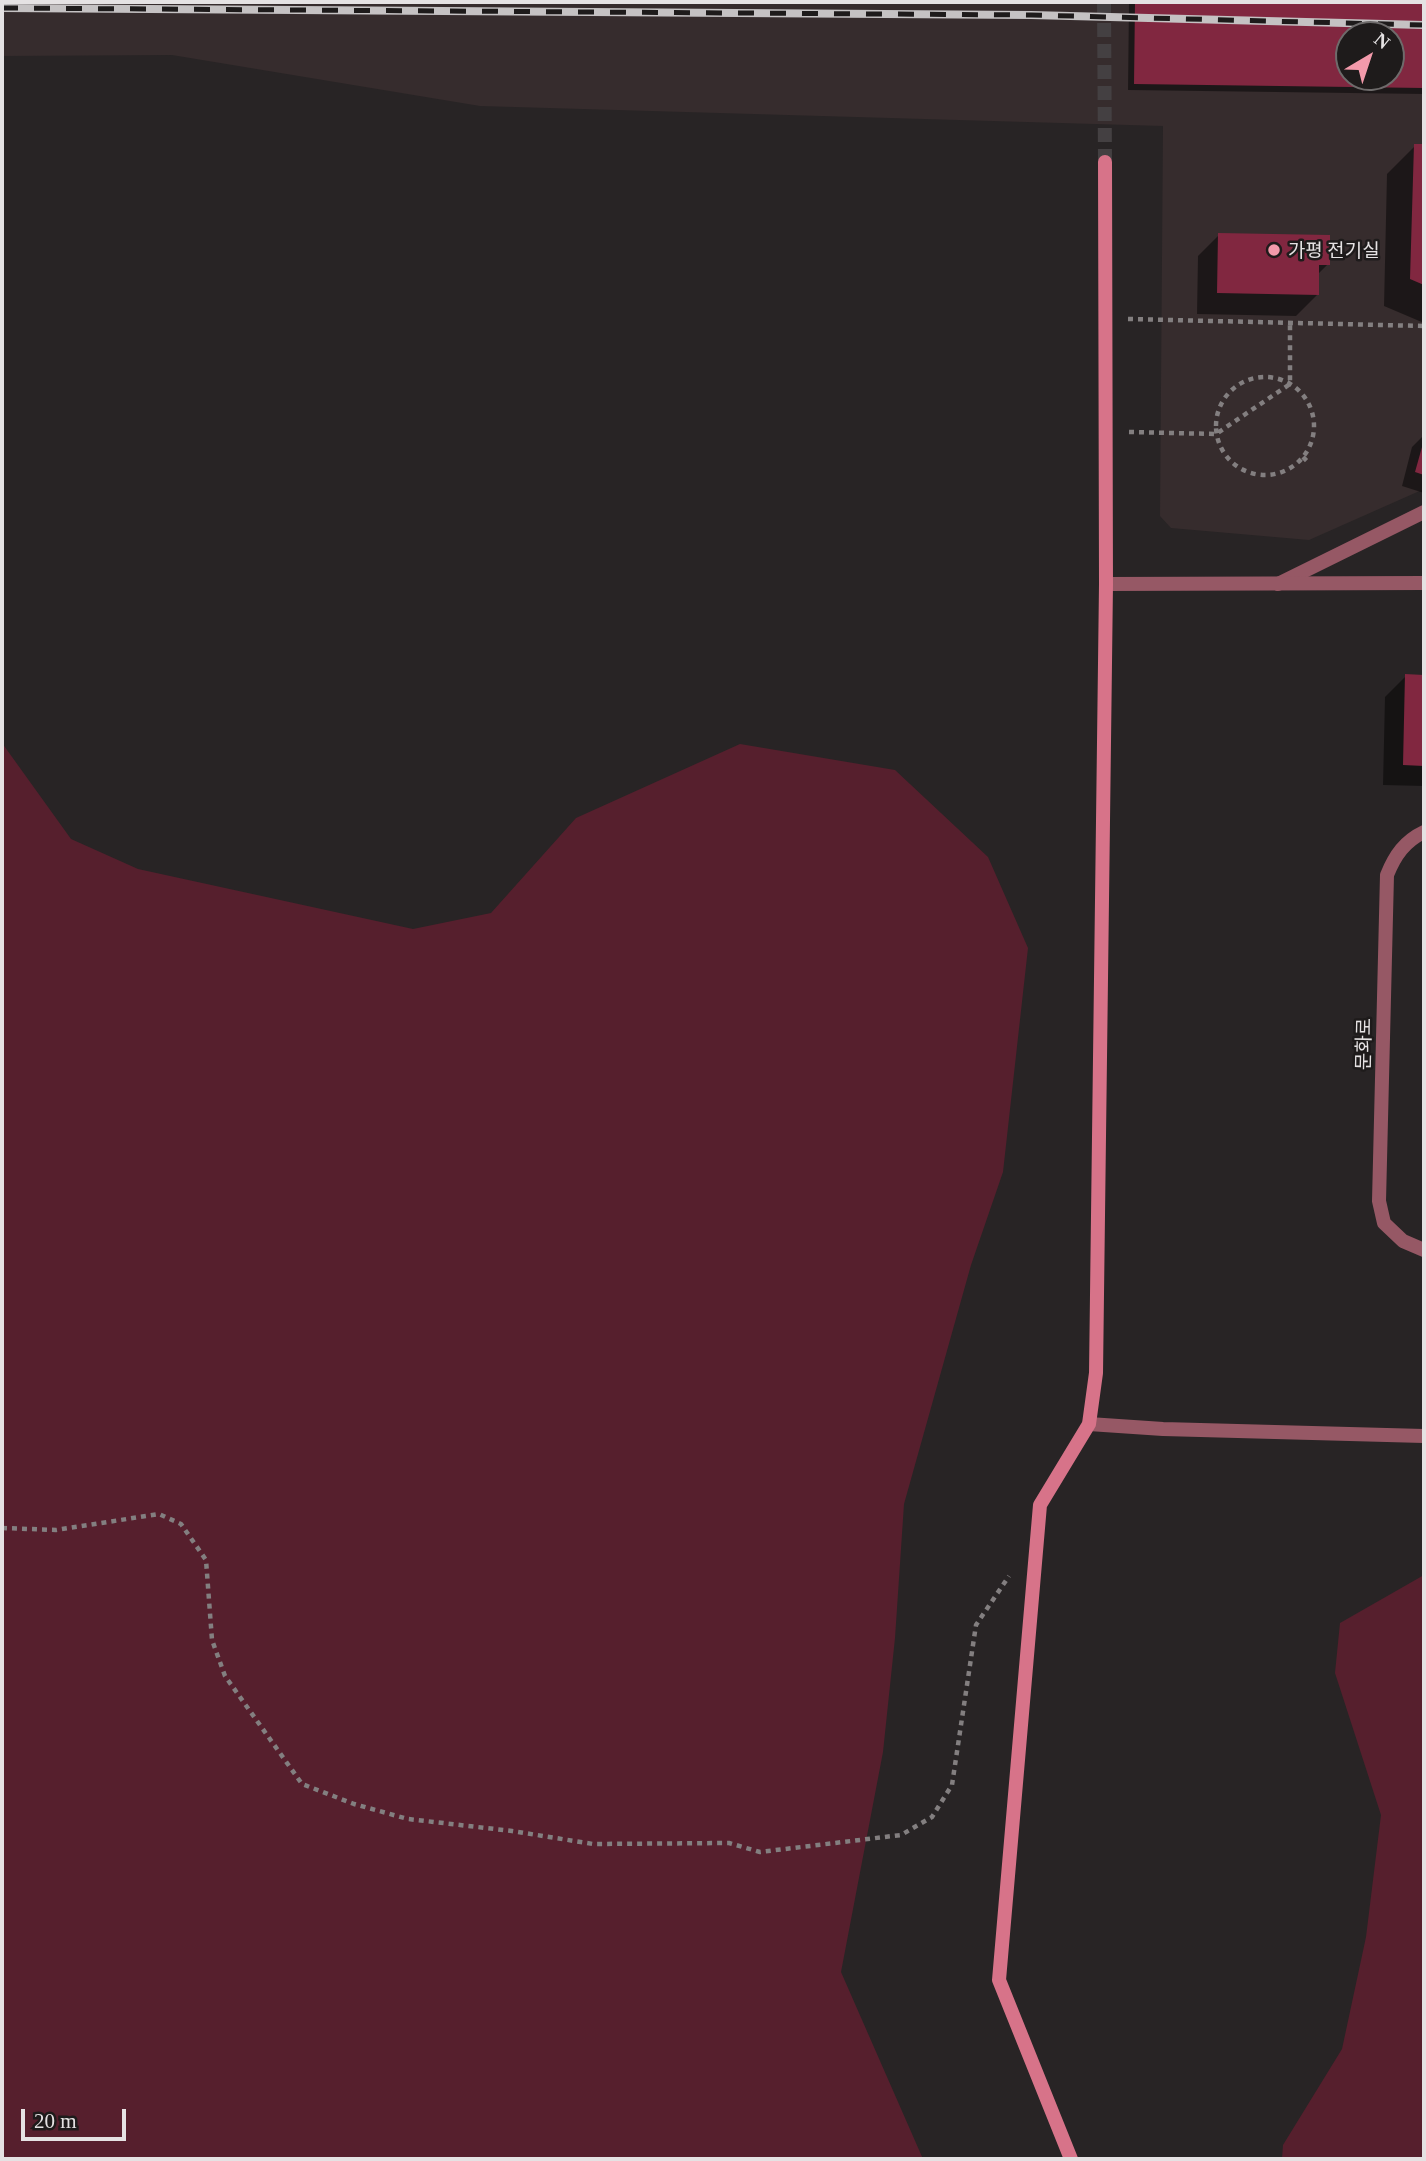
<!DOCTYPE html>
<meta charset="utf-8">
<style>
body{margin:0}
#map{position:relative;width:1426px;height:2161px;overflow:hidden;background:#282425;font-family:Georgia,serif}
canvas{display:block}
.frame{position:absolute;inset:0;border:4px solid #e5e2e3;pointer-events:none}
.north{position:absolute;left:1335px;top:21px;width:70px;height:70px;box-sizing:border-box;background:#1e1b1b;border:2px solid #6e6b6b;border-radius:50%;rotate:39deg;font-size:19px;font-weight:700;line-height:28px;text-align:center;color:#e5e2e3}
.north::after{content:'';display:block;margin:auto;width:24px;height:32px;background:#f39aab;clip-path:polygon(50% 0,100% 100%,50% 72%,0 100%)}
.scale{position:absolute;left:21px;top:2109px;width:105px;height:32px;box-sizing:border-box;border:4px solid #e5e2e3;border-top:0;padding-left:9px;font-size:21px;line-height:24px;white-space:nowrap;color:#e5e2e3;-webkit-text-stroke:5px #1e1b1b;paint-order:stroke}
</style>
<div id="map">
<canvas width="1426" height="2161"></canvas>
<div class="frame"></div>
<div class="north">N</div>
<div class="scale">20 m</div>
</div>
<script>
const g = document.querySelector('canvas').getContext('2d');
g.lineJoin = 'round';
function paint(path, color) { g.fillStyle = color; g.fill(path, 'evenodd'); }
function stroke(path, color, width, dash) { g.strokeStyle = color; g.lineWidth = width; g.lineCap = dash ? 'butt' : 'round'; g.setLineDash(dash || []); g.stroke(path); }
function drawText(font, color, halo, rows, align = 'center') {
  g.font = font + ' Georgia,"Noto Sans KR",serif'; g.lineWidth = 5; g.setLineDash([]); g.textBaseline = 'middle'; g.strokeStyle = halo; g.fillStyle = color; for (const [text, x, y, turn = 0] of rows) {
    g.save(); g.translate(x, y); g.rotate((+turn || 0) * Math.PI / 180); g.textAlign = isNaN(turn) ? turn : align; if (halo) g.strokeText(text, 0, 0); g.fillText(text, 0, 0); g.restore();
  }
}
const built = new Path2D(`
 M 2,2 L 1424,2 L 1424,489 L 1309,540 L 1171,528 L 1160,516 L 1163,126 L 480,106 L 172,55 L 2,56 ZM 1349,35 L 1391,35 L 1391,77 L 1349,77 Z`);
const green = new Path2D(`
 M 2,743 L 71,839 L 138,869 L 413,929 L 491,913 L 576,818 L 740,744 L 895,770 L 988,857 L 1028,948 L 1003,1172 L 971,1265 L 904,1504 L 895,1638 L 883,1752 L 841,1972 L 923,2159 L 2,2159 Z
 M 1424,1575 L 1424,2159 L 1282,2159 L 1283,2145 L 1342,2049 L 1366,1937 L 1381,1815 L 1335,1673 L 1340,1623 Z`);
const shadow = new Path2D(`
 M 1129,2 L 1424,2 L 1424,94 L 1128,90 ZM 1349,35 L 1391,35 L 1391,77 L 1349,77 Z
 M 1415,146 L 1424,146 L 1424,323 L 1384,306 L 1387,174 Z
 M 1219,235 L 1328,264 L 1317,275 L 1317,295 L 1296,316 L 1197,314 L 1198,256 Z
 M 1424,435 L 1424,493 L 1402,486 L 1412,447 Z
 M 1406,676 L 1424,677 L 1424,786 L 1383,785 L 1385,697 Z`);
const building = new Path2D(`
 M 1135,2 L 1424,2 L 1424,88 L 1134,84 ZM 1349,35 L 1391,35 L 1391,77 L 1349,77 Z
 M 1414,144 L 1424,144 L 1424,285 L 1410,279 Z
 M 1218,233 L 1330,235 L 1330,265 L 1319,265 L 1319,295 L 1217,293 Z
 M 1424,440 L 1424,475 L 1415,472 Z
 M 1405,674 L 1424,675 L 1424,766 L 1403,765 Z`);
const secondaryTunnel = new Path2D(`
 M 1104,2 L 1105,162`);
const path = new Path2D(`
 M 1128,319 L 1424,326
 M1216 426a49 49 0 1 1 98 0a49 49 0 1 1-98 0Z
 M 1129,432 L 1216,434 L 1290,384 L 1290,323
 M 1303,457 L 1309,463
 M 2,1528 L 56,1530 L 159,1514 L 181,1524 L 206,1560 L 212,1640 L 225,1676 L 302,1784 L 354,1804 L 408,1819 L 512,1831 L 593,1844 L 729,1843 L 760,1852 L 901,1835 L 932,1817 L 952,1785 L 976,1625 L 1009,1576`);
const service = new Path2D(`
 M 1278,584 L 1424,512
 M 1424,832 C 1405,841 1395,855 1387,875 L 1379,1201 L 1384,1223 L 1403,1241 L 1424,1250`);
const minor = new Path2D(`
 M 1089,1424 L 1163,1429 L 1424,1436`);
const tertiary = new Path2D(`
 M 1106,584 L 1424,583`);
const secondary = new Path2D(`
 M 1071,2159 L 999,1980 L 1040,1505 L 1089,1424 L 1096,1373 L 1106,584 L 1105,162`);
const rail = new Path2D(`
 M 2,8 L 1031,15 L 1424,25`);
const markers = [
 [1274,250,7,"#f39aab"]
];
const poiNames = [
 ["가평 전기실",1288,250]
];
const streetNames = [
 ["문화로",1363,1044,-89]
];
paint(built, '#362c2d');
paint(green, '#561f2d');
paint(shadow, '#0007');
paint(building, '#812740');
stroke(secondaryTunnel, '#444042', 14, [14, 7]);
stroke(path, '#837f80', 4.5, [5, 5]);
stroke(service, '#965865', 14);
stroke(minor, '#965865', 14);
stroke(tertiary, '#965865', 14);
stroke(secondary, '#d77389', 14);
stroke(rail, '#c5c2c3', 8);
stroke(rail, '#1e1b1b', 5, [16]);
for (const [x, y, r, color] of markers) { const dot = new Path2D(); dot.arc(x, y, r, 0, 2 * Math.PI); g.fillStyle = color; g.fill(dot); stroke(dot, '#1e1b1b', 2.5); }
drawText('19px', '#e5e2e3', '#1e1b1b', poiNames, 'left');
drawText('19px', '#e5e2e3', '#1e1b1b', streetNames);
</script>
